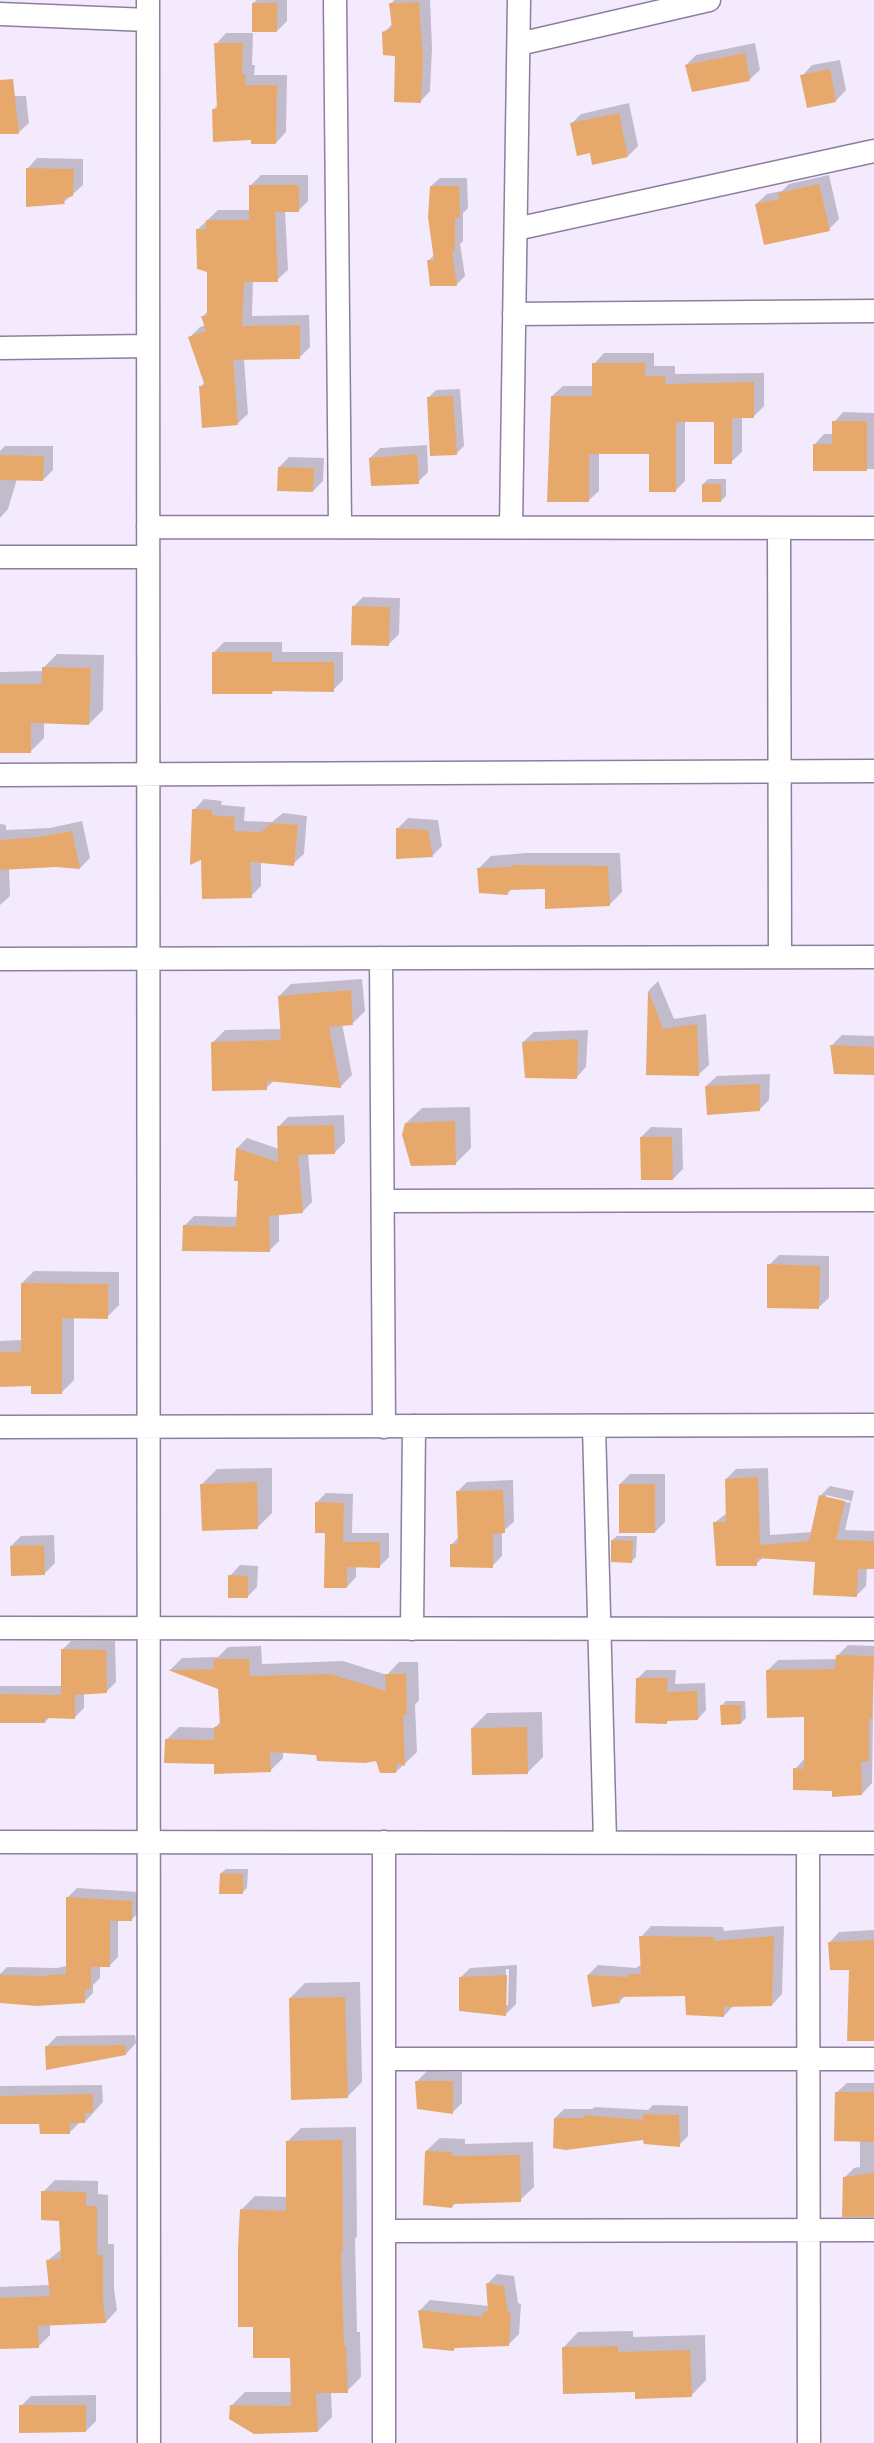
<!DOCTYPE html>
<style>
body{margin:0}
canvas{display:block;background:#f3eafe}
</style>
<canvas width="874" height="2443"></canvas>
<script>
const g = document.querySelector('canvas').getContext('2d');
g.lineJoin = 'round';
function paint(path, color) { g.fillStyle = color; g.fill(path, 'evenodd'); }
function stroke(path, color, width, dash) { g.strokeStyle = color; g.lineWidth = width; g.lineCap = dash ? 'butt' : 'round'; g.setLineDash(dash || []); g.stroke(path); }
const shadow = new Path2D(`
 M 257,0 L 287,0 L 287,21 L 277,31 L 253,3 Z
 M 394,0 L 430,0 L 432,48 L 430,91 L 420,102 L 384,33 L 393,23 L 391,4 Z
 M 226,33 L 253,33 L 252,65 L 255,65 L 254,75 L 287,75 L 286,132 L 276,143 L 213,110 L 218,105 L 216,44 Z
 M 755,43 L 760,70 L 749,80 L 686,65 L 696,55 Z
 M 840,60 L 846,90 L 836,101 L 802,76 L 812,65 Z
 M 0,96 L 26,96 L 29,123 L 18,133 L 0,133 Z
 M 629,103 L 638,146 L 628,156 L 571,124 L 581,114 Z
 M 37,158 L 83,159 L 83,185 L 64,202 L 27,169 Z
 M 261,175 L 308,175 L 308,201 L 298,211 L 285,211 L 288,270 L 277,280 L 253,280 L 252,316 L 309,315 L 310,347 L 300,357 L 244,359 L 248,414 L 237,424 L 201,386 L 205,382 L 190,337 L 200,327 L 206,325 L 203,316 L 209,310 L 209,271 L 197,230 L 218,210 L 250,210 L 250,186 Z
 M 829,175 L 839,219 L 829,229 L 756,204 L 767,194 L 782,191 L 789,184 Z
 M 440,178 L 467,178 L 468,208 L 463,213 L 463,241 L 460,244 L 465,276 L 456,285 L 429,260 L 435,254 L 431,186 Z
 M 604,353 L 654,353 L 654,366 L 675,366 L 675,374 L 764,373 L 764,406 L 753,417 L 742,417 L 742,452 L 731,462 L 715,421 L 685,421 L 685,481 L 675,491 L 650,453 L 599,453 L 599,491 L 588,501 L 552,396 L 563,386 L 594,386 L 594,364 Z
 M 460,389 L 464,446 L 456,454 L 428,398 L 436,390 Z
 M 843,412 L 874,413 L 874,469 L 815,469 L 815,444 L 824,434 L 834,434 L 834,422 Z
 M 427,445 L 428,472 L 418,482 L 370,458 L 380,448 Z
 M 5,446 L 53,446 L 53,470 L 43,480 L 17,479 L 8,509 L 0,518 L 0,451 Z
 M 289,457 L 324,458 L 323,481 L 313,491 L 279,467 Z
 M 708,479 L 726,479 L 726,496 L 721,501 L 703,484 Z
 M 363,597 L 400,598 L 399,634 L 388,645 L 353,607 Z
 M 224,642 L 282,642 L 282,652 L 343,652 L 343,680 L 333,690 L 274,690 L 272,693 L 214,652 Z
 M 57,654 L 104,655 L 103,710 L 89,724 L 44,722 L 44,738 L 31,751 L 0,752 L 0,672 L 43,671 L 43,668 Z
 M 204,799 L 222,801 L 221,805 L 245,807 L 244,821 L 272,822 L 283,813 L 307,816 L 304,854 L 293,864 L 261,861 L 261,886 L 251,896 L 202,858 L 194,810 Z
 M 408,818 L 438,820 L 442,846 L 432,856 L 398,828 Z
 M 82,821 L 90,858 L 80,868 L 56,866 L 9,868 L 10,896 L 0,905 L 0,824 L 6,825 L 6,830 L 50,828 Z
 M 526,853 L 620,853 L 622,892 L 609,905 L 546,888 L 512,889 L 507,894 L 478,869 L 491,856 Z
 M 362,979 L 365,1011 L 353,1023 L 342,1024 L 352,1075 L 340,1087 L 274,1081 L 266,1088 L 213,1042 L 225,1030 L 282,1029 L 279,996 L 291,984 Z
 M 658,981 L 674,1019 L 706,1014 L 709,1065 L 698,1075 L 647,1074 L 649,990 Z
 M 588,1030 L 586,1067 L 576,1078 L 523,1042 L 534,1032 Z
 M 842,1035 L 874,1036 L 874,1073 L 832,1045 Z
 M 770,1074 L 769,1100 L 759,1110 L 706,1086 L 717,1076 Z
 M 470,1107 L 471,1148 L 456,1163 L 406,1123 L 422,1108 Z
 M 344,1115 L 345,1142 L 335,1152 L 308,1153 L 312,1202 L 302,1212 L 279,1214 L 279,1241 L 269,1251 L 184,1226 L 194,1216 L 238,1217 L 239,1180 L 235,1180 L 237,1148 L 247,1138 L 279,1149 L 278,1127 L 288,1117 Z
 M 651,1127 L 682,1128 L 683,1169 L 673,1179 L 641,1137 Z
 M 779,1255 L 829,1256 L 829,1298 L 818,1308 L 769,1265 Z
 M 34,1271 L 119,1272 L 119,1305 L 107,1317 L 74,1317 L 74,1380 L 61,1393 L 32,1385 L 0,1385 L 0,1341 L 22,1340 L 22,1283 Z
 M 272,1468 L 272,1513 L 257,1528 L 202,1484 L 217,1469 Z
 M 768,1468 L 770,1535 L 812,1532 L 820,1496 L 830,1486 L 854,1491 L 845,1530 L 874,1531 L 874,1568 L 867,1568 L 866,1586 L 856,1596 L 816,1561 L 764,1557 L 756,1564 L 714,1523 L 727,1513 L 726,1479 L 736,1469 ZM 826,1495 L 851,1501 L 851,1503 L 826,1498 Z
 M 630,1474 L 665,1474 L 665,1522 L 655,1532 L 620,1484 Z
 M 513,1480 L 514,1522 L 502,1532 L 502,1556 L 492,1566 L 452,1544 L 459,1537 L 457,1492 L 467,1482 Z
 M 326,1493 L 353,1494 L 352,1533 L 389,1533 L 389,1557 L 380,1566 L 356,1566 L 356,1577 L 347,1587 L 316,1503 Z
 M 54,1535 L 55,1563 L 44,1574 L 11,1546 L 21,1536 Z
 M 617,1536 L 637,1536 L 636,1557 L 631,1562 L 612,1540 Z
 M 240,1565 L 258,1566 L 257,1587 L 247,1597 L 230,1576 Z
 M 71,1641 L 115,1641 L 116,1682 L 107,1691 L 84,1693 L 84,1708 L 75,1717 L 50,1717 L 45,1722 L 0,1722 L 0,1686 L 62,1686 L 62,1650 Z
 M 848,1645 L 874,1646 L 872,1783 L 862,1794 L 833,1790 L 795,1769 L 805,1758 L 805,1715 L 767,1671 L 778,1660 L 837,1659 L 837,1656 Z
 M 261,1646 L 262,1664 L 343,1661 L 387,1675 L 399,1662 L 418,1662 L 419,1700 L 415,1705 L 417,1752 L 396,1772 L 377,1760 L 283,1752 L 283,1758 L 270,1771 L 215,1763 L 166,1740 L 179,1727 L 215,1728 L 221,1721 L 219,1689 L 170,1670 L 182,1658 L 218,1657 L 228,1647 Z
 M 646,1670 L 676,1670 L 675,1684 L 705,1683 L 706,1710 L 698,1719 L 669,1720 L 666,1723 L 637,1679 Z
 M 726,1701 L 745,1701 L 746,1718 L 741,1723 L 721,1706 Z
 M 542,1712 L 543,1757 L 528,1772 L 472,1728 L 487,1713 Z
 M 226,1869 L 248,1869 L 247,1888 L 242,1893 L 221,1873 Z
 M 77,1888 L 140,1892 L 140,1911 L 131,1920 L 118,1920 L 118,1957 L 109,1966 L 100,1966 L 100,1978 L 93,1985 L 93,1993 L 84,2002 L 0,1992 L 0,1974 L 7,1967 L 57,1968 L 67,1966 L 67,1898 Z
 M 651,1926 L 723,1927 L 724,1931 L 784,1926 L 782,1994 L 772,2005 L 734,2005 L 724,2016 L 686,1994 L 625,1996 L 619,2002 L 588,1975 L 598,1965 L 636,1968 L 642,1964 L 641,1937 Z
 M 874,1930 L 874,2039 L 850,1969 L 829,1943 L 839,1932 Z
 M 517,1965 L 516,2004 L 506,2014 L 460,1978 L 470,1968 ZM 506,1969 L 509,1969 L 508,2005 L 505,2005 Z
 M 360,1982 L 362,2082 L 347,2097 L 290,1998 L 305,1983 Z
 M 135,2035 L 136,2043 L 126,2054 L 47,2046 L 57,2036 Z
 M 427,2071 L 462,2072 L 462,2103 L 452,2113 L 417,2081 Z
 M 847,2083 L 874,2083 L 874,2217 L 844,2178 L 854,2168 L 860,2167 L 860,2140 L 836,2093 Z
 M 102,2085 L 103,2102 L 85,2122 L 80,2122 L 70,2132 L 41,2123 L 0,2123 L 0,2086 Z
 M 653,2105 L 688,2106 L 688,2136 L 679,2145 L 555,2118 L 564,2109 L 592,2109 L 595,2107 L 648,2110 Z
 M 356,2127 L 357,2237 L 355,2238 L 357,2332 L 360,2332 L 361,2377 L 347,2391 L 331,2392 L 332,2417 L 318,2431 L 254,2433 L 231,2406 L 245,2392 L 292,2392 L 292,2356 L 254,2326 L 241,2210 L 255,2196 L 287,2197 L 287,2142 L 301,2128 Z
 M 440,2138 L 465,2139 L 465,2144 L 533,2142 L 534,2187 L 520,2200 L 457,2202 L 452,2207 L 426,2151 Z
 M 55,2180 L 98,2181 L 98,2194 L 108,2195 L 108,2244 L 114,2244 L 114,2289 L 117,2310 L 106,2322 L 50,2324 L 50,2335 L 38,2347 L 0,2348 L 0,2287 L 50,2285 L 47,2261 L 62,2249 L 60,2219 L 43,2192 Z
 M 497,2274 L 514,2276 L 518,2303 L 521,2304 L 519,2334 L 508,2345 L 456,2347 L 453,2350 L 420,2310 L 430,2300 L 489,2306 L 487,2284 Z
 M 633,2331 L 633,2337 L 705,2335 L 706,2380 L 691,2396 L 636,2391 L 563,2348 L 578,2332 Z
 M 96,2395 L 96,2421 L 86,2431 L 21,2406 L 31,2396 Z`);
const building = new Path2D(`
 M 419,2 L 423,59 L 421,103 L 394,102 L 395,56 L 383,55 L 382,32 L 392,28 L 389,3 Z
 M 252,3 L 277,3 L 277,32 L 252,32 Z
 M 214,43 L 243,43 L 242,74 L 245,74 L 245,85 L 277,85 L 276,144 L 251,144 L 251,140 L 213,142 L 212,109 L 217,109 Z
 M 745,53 L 750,81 L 692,92 L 685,65 Z
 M 830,69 L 836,102 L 807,108 L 800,75 Z
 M 13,79 L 19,134 L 0,134 L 0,80 Z
 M 619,113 L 628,157 L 592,165 L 590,153 L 577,156 L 570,123 Z
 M 26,168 L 74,169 L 73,196 L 63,199 L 65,204 L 26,207 Z
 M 819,184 L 830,231 L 764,245 L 755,204 L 779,199 L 778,193 Z
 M 249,185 L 299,185 L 299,212 L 275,212 L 278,282 L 244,282 L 242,326 L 300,325 L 300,359 L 233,360 L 238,425 L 202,428 L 199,386 L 205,386 L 188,337 L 206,331 L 201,316 L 207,316 L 207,272 L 197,269 L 196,229 L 206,229 L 206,220 L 249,220 Z
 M 430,186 L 459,186 L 460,218 L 455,218 L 455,251 L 452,251 L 457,286 L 430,286 L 427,260 L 434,260 L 428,217 Z
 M 592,363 L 645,363 L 645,376 L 665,376 L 665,384 L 754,382 L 754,418 L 732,418 L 732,464 L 714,464 L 714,422 L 676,422 L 676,492 L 649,492 L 649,454 L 589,454 L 589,502 L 547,502 L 551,396 L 592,396 Z
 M 453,396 L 457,455 L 430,456 L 427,397 Z
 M 832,421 L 867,421 L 867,471 L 813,471 L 813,444 L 832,444 Z
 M 417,454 L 419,484 L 371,486 L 369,458 Z
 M 0,455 L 44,456 L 43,481 L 0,480 Z
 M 278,467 L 314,468 L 313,492 L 277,491 Z
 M 702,484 L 721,484 L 721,502 L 702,502 Z
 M 352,606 L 390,607 L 389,646 L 351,645 Z
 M 212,652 L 272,652 L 272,662 L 334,662 L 334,692 L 272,691 L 272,694 L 212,694 Z
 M 42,667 L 91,668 L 89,725 L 31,723 L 31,753 L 0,753 L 0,684 L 42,684 Z
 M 192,809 L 212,810 L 212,815 L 235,817 L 234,831 L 261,832 L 272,823 L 298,825 L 294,866 L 250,862 L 252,898 L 202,899 L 201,860 L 190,865 Z
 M 396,828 L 428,830 L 433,857 L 396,859 Z
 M 72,831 L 80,869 L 56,867 L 0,870 L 0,840 L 38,837 Z
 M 512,865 L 608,866 L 610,906 L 545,909 L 545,889 L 508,890 L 508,895 L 479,893 L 477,868 L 512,867 Z
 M 351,990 L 353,1025 L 329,1027 L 341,1088 L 267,1081 L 267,1090 L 212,1091 L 211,1042 L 281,1040 L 278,996 Z
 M 648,990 L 663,1029 L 697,1024 L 699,1076 L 646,1075 Z
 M 578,1039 L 577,1079 L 525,1078 L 522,1042 Z
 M 830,1045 L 874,1047 L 874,1075 L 834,1074 Z
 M 760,1084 L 760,1111 L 707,1115 L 705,1086 Z
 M 455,1121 L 456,1165 L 411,1166 L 402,1135 L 405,1123 Z
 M 334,1125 L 335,1154 L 298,1155 L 303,1213 L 269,1216 L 270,1252 L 182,1251 L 183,1225 L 236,1227 L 238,1181 L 234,1181 L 236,1148 L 278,1162 L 277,1126 Z
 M 640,1137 L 672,1137 L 673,1180 L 641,1180 Z
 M 767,1264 L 820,1266 L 819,1309 L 767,1308 Z
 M 21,1283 L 108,1284 L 108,1319 L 62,1318 L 62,1394 L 31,1394 L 31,1386 L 0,1387 L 0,1352 L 21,1352 Z
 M 758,1477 L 760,1545 L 809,1541 L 819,1495 L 845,1501 L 836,1540 L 874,1541 L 874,1569 L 858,1569 L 857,1597 L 813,1595 L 815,1562 L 757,1558 L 757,1566 L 716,1566 L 713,1522 L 726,1522 L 725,1479 Z
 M 257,1482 L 258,1529 L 202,1531 L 200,1484 Z
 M 619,1484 L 655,1484 L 655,1533 L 619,1533 Z
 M 503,1490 L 505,1533 L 493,1534 L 493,1568 L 450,1567 L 450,1544 L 458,1544 L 456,1491 Z
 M 315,1502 L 344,1503 L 343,1542 L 380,1542 L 380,1568 L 347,1567 L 347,1588 L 324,1588 L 325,1533 L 315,1533 Z
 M 611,1540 L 633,1541 L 632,1563 L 611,1562 Z
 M 44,1545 L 45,1575 L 11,1576 L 10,1546 Z
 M 228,1575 L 248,1576 L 248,1598 L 228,1598 Z
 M 61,1649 L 106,1650 L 107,1693 L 75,1695 L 75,1719 L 45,1718 L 45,1723 L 0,1723 L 0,1694 L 61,1695 Z
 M 836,1655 L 874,1656 L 872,1719 L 869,1719 L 869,1761 L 861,1762 L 862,1795 L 832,1797 L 832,1791 L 793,1790 L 793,1768 L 804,1769 L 804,1717 L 767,1718 L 766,1670 L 835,1669 Z
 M 214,1659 L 249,1659 L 250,1676 L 330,1674 L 386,1691 L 385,1674 L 406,1674 L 407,1714 L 403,1715 L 405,1766 L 397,1763 L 396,1773 L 380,1773 L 376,1761 L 365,1763 L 317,1761 L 316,1755 L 270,1752 L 271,1772 L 214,1774 L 214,1764 L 164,1763 L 165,1739 L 214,1740 L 214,1727 L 220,1726 L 218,1689 L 168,1670 L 214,1669 Z
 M 636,1678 L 668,1678 L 667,1692 L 697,1691 L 698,1720 L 667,1721 L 667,1724 L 635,1723 Z
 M 720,1705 L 741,1705 L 741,1724 L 721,1725 Z
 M 527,1727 L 528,1774 L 472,1775 L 471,1728 Z
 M 220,1873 L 243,1874 L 243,1894 L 219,1894 Z
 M 66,1897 L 132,1901 L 132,1921 L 110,1921 L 110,1967 L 91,1967 L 91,1989 L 85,1989 L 85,2003 L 37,2006 L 0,2003 L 0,1975 L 48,1976 L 48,1975 L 66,1974 Z
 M 639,1936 L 714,1937 L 714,1941 L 774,1936 L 772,2006 L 724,2007 L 724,2017 L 686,2015 L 685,1996 L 619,1997 L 620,2003 L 592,2007 L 587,1975 L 628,1977 L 628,1974 L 641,1974 Z
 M 874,1940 L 874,2041 L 847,2041 L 849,1970 L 830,1970 L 828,1942 Z
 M 507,1975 L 506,2016 L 459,2011 L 459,1977 Z
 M 345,1997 L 348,2098 L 291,2100 L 289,1998 Z
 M 125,2045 L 126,2055 L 46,2070 L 45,2046 Z
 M 415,2081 L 453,2081 L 453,2114 L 417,2109 Z
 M 835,2092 L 874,2092 L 874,2142 L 834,2141 Z
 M 93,2094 L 93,2113 L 85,2113 L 85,2123 L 70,2123 L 70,2134 L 40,2134 L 39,2124 L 0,2124 L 0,2096 Z
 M 643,2114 L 679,2115 L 680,2147 L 644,2144 L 643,2140 L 566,2150 L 553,2148 L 554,2118 L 584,2118 L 584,2115 L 643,2120 Z
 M 342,2140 L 343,2252 L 341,2252 L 344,2346 L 346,2346 L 348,2393 L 316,2393 L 318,2432 L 254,2434 L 229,2419 L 230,2405 L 291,2406 L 290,2358 L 253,2358 L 253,2327 L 238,2327 L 238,2249 L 240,2209 L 286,2211 L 286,2141 Z
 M 425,2151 L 452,2152 L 452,2156 L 520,2155 L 521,2202 L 452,2204 L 452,2208 L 423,2205 Z
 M 874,2173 L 874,2217 L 842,2217 L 843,2177 Z
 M 41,2191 L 86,2192 L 86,2206 L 97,2206 L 97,2255 L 103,2255 L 103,2301 L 106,2323 L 38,2326 L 39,2348 L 0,2349 L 0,2298 L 50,2296 L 46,2260 L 61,2259 L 59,2221 L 41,2220 Z
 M 486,2283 L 504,2286 L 508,2313 L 511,2313 L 509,2346 L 454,2348 L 454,2351 L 423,2348 L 418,2310 L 483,2317 L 483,2312 L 488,2311 Z
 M 618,2346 L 618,2352 L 690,2350 L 692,2397 L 635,2399 L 635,2392 L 563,2394 L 562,2347 Z
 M 19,2405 L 86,2405 L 86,2432 L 19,2433 Z`);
const street = new Path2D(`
 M 148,0 L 149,2443
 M 335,0 L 340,526
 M 0,14 L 148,20
 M 519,44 L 709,0
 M 516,229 L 874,151
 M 514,314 L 874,311
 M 0,348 L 148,346
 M 148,527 L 874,528
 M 511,527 L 519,0
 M 779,528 L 780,957
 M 0,557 L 148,557
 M 0,775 L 874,771
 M 381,958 L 384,1427
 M 0,959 L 874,957
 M 384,1201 L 874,1200
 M 594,1426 L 605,1842
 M 0,1427 L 874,1425
 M 0,1628 L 874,1629
 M 412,1629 L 414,1426
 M 0,1842 L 874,1843
 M 384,1842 L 384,2443
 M 808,1843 L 809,2443
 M 384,2059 L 874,2059
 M 384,2231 L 874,2230`);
paint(shadow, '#0003');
paint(building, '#e6a96b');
stroke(street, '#8d7e9d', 25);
stroke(street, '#fff', 22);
</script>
